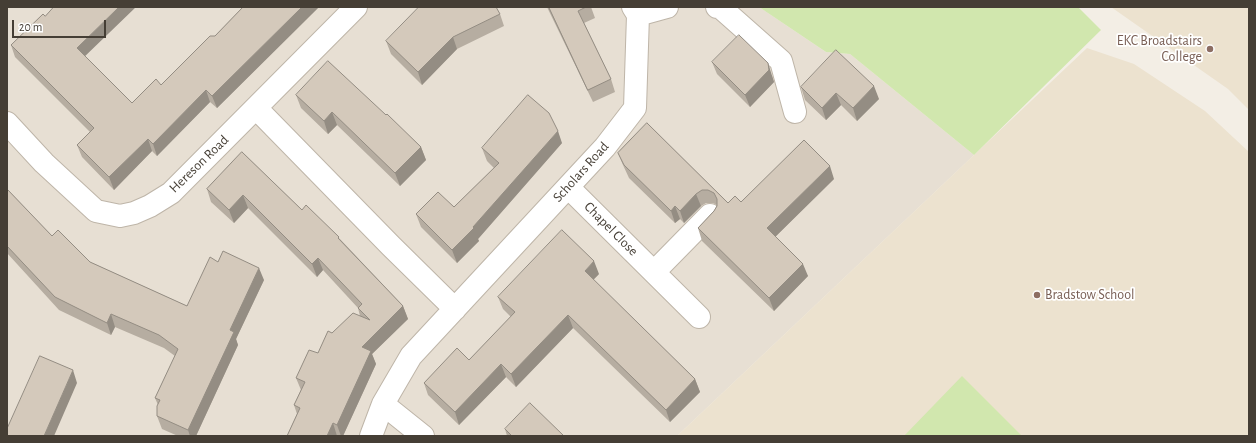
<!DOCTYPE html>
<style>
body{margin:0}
#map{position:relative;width:1256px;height:443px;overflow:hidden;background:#f3eee5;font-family:"Alegreya Sans",sans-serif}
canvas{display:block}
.frame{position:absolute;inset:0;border:8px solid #453e35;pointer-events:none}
.scale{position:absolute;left:12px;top:20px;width:94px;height:18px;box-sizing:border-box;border:2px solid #453e35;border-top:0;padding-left:5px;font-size:12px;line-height:14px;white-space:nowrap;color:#453e35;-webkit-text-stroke:3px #fff;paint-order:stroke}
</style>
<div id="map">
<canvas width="1256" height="443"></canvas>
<div class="frame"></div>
<div class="scale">20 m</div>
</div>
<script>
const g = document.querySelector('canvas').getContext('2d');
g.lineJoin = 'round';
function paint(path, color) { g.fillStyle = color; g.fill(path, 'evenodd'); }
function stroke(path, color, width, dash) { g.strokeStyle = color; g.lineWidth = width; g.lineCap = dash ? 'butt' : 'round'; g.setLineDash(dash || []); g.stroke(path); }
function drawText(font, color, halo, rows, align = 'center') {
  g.font = font + ' "Alegreya Sans",sans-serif'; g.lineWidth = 3.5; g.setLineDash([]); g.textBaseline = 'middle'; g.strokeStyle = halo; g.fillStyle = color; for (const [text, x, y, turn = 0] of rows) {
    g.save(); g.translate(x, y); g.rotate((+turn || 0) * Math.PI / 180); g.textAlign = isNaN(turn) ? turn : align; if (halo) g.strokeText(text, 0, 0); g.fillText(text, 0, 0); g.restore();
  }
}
const residential = new Path2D(`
 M 7,7 L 759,7 L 826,52 L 850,54 L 974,155 L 677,436 L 7,436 Z`);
const education = new Path2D(`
 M 1111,7 L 1249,7 L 1249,110 L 1228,89 Z
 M 1087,48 L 1134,64 L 1205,111 L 1249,152 L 1249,436 L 677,436 Z`);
const green = new Path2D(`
 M 759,7 L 1078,7 L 1101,30 L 974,155 L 850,54 L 826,52 Z
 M 962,376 L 1022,436 L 904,436 Z`);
const minor = new Path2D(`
 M 717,7 L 720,7 L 781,61 L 795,112
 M 638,15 L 667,7
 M 256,108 L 391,246 L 455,309
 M 7,123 L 44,163 L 96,211 L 120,216 L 134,213 L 150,206 L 171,193 L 356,7
 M 568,187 L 699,317
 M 654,272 L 710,215
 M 383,404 L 423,436
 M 371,436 L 383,404 L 411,356 L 605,147 L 635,108 L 638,15 L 633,7`);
const wall = new Path2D(`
 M 243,7 L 319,7 L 217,108 L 210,102 L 157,156 L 152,151 L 114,190 L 82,157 L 77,145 L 90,132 L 15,57 L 11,45 L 85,57 L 132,103 L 161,85 L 215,36 Z
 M 547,7 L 591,7 L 595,18 L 584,23 L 611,79 L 615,92 L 593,102 Z
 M 500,14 L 504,26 L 457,49 L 422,85 L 391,54 L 386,41 Z
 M 712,62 L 772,76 L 774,82 L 750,107 L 717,74 Z
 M 801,87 L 879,99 L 857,121 L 841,105 L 826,120 L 805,100 Z
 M 296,95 L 386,115 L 421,147 L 426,160 L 400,186 L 337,125 L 328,134 L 301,108 Z
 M 647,123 L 728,203 L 741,202 L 834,179 L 775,237 L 808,276 L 774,311 L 702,241 L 698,228 L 714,211 L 717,205 L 713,203 L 706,203 L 701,206 L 684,223 L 680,219 L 675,223 L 629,178 L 623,165 L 618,153 Z
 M 562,143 L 478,239 L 479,241 L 457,263 L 421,227 L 416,214 L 454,207 L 494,168 L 487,161 L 482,148 Z
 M 242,152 L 302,210 L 340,239 L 403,306 L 408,319 L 372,354 L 376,364 L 343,436 L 287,436 L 297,414 L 294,405 L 301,390 L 296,378 L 318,353 L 332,333 L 360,316 L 358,308 L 323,270 L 317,277 L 248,208 L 234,223 L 211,202 L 207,189 Z
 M 7,189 L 52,236 L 90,262 L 187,306 L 218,262 L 264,280 L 236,339 L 238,345 L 196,436 L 178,436 L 162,429 L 157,416 L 158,405 L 155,398 L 175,356 L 164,348 L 115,327 L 111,335 L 59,310 L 7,253 Z
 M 599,274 L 593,280 L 695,379 L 700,392 L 670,422 L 573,328 L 516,387 L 506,377 L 459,425 L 428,395 L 424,383 L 469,360 L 511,317 L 503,309 L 498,297 Z
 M 505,429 L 564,436 L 507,436 Z`);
const shadedWall = new Path2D(`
 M 119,7 L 136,7 L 81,60 L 77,48 Z
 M 302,7 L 319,7 L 217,108 L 212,96 Z
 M 453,37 L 457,49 L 422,85 L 418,72 Z
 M 768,63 L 774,82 L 750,107 L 745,95 Z
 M 874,86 L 879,99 L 857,121 L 853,108 Z
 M 206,90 L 210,102 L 157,156 L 153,144 Z
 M 836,93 L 841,105 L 826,120 L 822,108 Z
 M 332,112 L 337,125 L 328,134 L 324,121 Z
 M 558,131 L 562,143 L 478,239 L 479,241 L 457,263 L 452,250 Z
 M 148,139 L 152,151 L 114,190 L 109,177 Z
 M 421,147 L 426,160 L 400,186 L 395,173 Z
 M 830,166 L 834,179 L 771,241 L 767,228 Z
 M 696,194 L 701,206 L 684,223 L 680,211 Z
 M 243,195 L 248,208 L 234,223 L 229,210 Z
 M 675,206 L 680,219 L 675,223 L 671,211 Z
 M 318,258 L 323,270 L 317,277 L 312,264 Z
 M 594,261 L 599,274 L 589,284 L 585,271 Z
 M 803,264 L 808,276 L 774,311 L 769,298 Z
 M 259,268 L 264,280 L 236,339 L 238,345 L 196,436 L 190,436 L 188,430 L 230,330 Z
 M 403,306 L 408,319 L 372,354 L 376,364 L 343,436 L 341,436 L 337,425 L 362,347 Z
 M 111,314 L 115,327 L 111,335 L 107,323 Z
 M 568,315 L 573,328 L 516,387 L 511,374 Z
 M 501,364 L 506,377 L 459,425 L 455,412 Z
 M 73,370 L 77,383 L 54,436 L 44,436 Z
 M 695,379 L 700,392 L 670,422 L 666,410 Z
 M 333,423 L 337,436 L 327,436 Z`);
const building = new Path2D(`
 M 54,7 L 119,7 L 77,48 L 132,103 L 156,79 L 161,85 L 210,36 L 215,36 L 243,7 L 302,7 L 212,96 L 206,90 L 153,144 L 148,139 L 109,177 L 77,145 L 94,128 L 11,45 L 43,14 L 45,16 Z
 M 419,7 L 496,7 L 500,14 L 453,37 L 418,72 L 386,41 Z
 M 549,7 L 586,7 L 578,11 L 611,79 L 588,90 Z
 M 739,35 L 768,63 L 769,70 L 745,95 L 712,62 Z
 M 836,50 L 874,86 L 853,108 L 836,93 L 822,108 L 801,87 Z
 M 328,61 L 386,115 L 387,114 L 421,147 L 395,173 L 332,112 L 324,121 L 296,95 Z
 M 528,95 L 549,113 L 558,131 L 473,227 L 474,228 L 452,250 L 416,214 L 438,192 L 454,207 L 499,163 L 482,148 Z
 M 647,123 L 728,203 L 735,196 L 741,202 L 804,140 L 830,166 L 767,228 L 803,264 L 769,298 L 698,228 L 714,211 L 717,206 L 717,199 L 714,193 L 708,190 L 702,190 L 696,194 L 680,211 L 675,206 L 671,211 L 624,165 L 618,153 Z
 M 242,152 L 302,210 L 306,205 L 339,237 L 338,238 L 403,306 L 362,347 L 371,351 L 337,425 L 333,423 L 327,436 L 287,436 L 300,408 L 294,405 L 305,382 L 296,378 L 309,350 L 318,353 L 328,331 L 332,333 L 353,313 L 370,320 L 358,308 L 362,304 L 318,258 L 312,264 L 243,195 L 229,210 L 207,189 Z
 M 7,189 L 52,236 L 58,230 L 90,262 L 187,306 L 210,257 L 218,262 L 223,251 L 259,268 L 230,330 L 234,332 L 188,430 L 157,416 L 157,406 L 160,400 L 155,398 L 178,349 L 159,335 L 111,314 L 107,323 L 55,297 L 7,246 Z
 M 562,230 L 594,261 L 585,271 L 695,379 L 666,410 L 568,315 L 511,374 L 501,364 L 455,412 L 424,383 L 457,348 L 469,360 L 515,312 L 498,297 Z
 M 40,356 L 73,370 L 44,436 L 7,436 L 7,429 Z
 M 530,403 L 564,436 L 512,436 L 505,429 Z`);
const markers = [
 [1210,49,4,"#8d6e63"],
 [1037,295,4,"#8d6e63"]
];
const educationNames = [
 ["EKC Broadstairs",1202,41],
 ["College",1202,57],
 ["Bradstow School",1045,295,"left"]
];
const streetNames = [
 ["Hereson Road",199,164,-44],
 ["Scholars Road",581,172,-48],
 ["Chapel Close",611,229,45]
];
paint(residential, '#e7dfd3');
paint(education, '#ece2cf');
paint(green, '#d1e7ae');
stroke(minor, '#beb5a8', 24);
stroke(minor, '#fff', 22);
paint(wall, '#b6ada1');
paint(shadedWall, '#948d83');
paint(building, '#d4c9bb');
stroke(building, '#948d83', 1);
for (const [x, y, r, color] of markers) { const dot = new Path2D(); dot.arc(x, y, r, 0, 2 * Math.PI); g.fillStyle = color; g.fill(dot); stroke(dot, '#fff', 1.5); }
drawText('14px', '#785e54', '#fff', educationNames, 'right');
drawText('14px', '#453e35', '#fff', streetNames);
</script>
